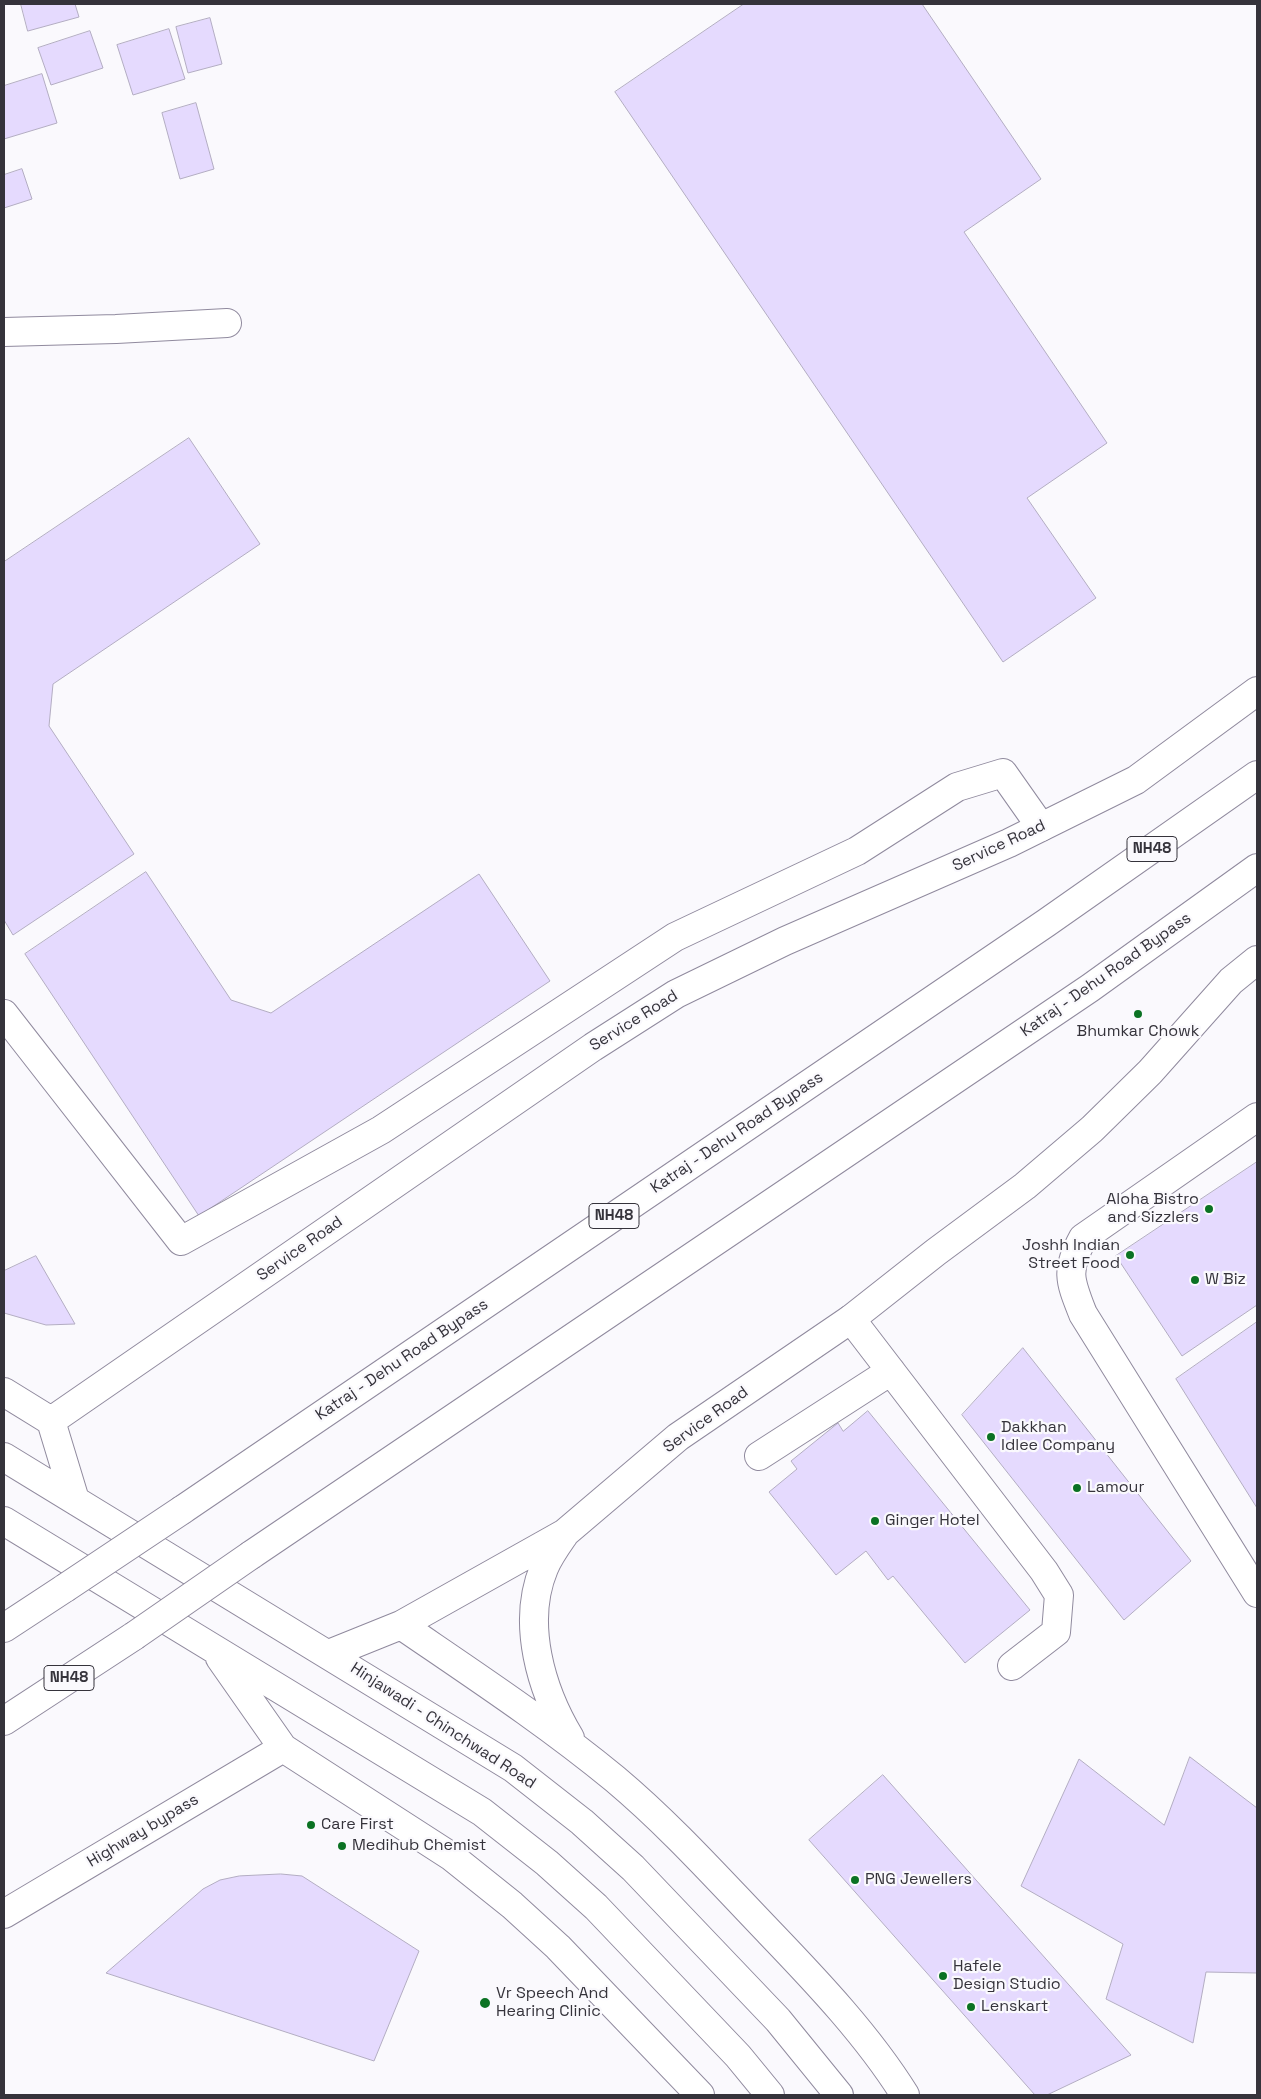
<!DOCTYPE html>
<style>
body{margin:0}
#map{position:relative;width:1261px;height:2099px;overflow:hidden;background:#faf9fd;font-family:"Space Grotesk",sans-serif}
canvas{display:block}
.frame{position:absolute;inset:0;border:5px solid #35333b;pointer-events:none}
</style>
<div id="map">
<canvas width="1261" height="2099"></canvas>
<div class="frame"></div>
</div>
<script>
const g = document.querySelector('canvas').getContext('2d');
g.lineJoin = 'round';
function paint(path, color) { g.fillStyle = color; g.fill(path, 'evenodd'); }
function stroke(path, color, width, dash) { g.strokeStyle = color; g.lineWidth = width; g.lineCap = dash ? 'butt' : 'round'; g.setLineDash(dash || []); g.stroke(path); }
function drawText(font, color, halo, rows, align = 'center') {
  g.font = font + ' "Space Grotesk",sans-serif'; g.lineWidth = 4.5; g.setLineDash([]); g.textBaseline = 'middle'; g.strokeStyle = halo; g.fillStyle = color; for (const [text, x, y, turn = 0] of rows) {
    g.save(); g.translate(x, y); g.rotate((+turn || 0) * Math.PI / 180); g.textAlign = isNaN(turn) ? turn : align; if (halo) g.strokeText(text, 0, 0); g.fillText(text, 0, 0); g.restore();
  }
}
const building = new Path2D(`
 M 21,4 L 75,4 L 79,17 L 28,31 Z
 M 744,4 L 922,4 L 1041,179 L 964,232 L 1107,443 L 1027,498 L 1096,598 L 1003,662 L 615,92 Z
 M 210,18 L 222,64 L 188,73 L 176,27 Z
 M 169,29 L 185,79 L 133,95 L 117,45 Z
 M 90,31 L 103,68 L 51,85 L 38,48 Z
 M 42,74 L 57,123 L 4,139 L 4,86 Z
 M 196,103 L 214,169 L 180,179 L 162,113 Z
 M 22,169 L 32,199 L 4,208 L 4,175 Z
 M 189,438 L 260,544 L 53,684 L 49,726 L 134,854 L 13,935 L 4,920 L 4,562 Z
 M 146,872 L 231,1000 L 271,1013 L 479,874 L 550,981 L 199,1216 L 25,954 Z
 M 1257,1162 L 1257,1305 L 1182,1356 L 1116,1256 Z
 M 36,1256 L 75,1324 L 46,1325 L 4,1313 L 4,1271 Z
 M 1257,1322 L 1257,1508 L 1176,1379 Z
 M 1023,1348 L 1191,1561 L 1124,1620 L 962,1415 Z
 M 868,1411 L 1030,1610 L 965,1663 L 893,1576 L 888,1580 L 866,1551 L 836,1575 L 769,1492 L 797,1469 L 791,1461 L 838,1423 L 843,1431 Z
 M 1190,1757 L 1257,1808 L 1257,1973 L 1206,1972 L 1193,2043 L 1106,1999 L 1123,1944 L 1021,1886 L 1079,1759 L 1164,1825 Z
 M 883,1775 L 1131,2055 L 1047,2095 L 1035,2095 L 809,1840 Z
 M 281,1874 L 302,1876 L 419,1951 L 374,2061 L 106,1973 L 203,1889 L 220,1880 L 239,1876 Z`);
const minor = new Path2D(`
 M 4,332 L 116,329 L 227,323
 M 4,1014 L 181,1241 L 381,1130 L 675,937 L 857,851 L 957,787 L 1003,773 L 1041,827
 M 1257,1117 L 1083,1238 C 1065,1271 1070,1281 1083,1314 L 1257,1593
 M 851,1319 L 1044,1571 L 1059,1595 L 1056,1632 L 1012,1666
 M 759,1456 L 891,1371`);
const major = new Path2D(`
 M 4,1392 L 51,1421 L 75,1500
 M 51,1421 L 593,1047 L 676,994 L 785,941 L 1009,843 L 1136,780 L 1257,691
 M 4,1457 L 513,1768 L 582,1822 L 633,1868 L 778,2020 L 839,2095
 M 4,1521 L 482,1812 L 547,1863 L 596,1907 L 738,2056 L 770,2095
 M 564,1535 C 557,1545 549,1556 544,1568 C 521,1623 541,1690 570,1738
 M 401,1625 C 474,1675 547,1723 615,1779 C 671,1826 720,1881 770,1933 C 818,1983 869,2037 905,2095
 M 329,1654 L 401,1625 L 565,1533 L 678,1437 L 851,1319 L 936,1252 L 1025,1186 L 1092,1129 L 1150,1072 L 1231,981 L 1257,960
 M 220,1658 L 283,1748 L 452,1857 L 512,1905 L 558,1947 L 700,2095
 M 4,1914 L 283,1748`);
const highway = new Path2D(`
 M 182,1510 L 1046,923 L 1257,775
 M 251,1555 L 1090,988 L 1257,868
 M 4,1628 L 65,1588
 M 4,1721 L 134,1636`);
const highwayBridge = new Path2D(`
 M 65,1588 L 182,1510
 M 134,1636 L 251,1555`);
const markers = [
 [1138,1014,5,"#0b7223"],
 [1209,1209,5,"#0b7223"],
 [1130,1255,5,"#0b7223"],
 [1195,1280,5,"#0b7223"],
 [991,1437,5,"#0b7223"],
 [1077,1488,5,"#0b7223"],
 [875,1521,5,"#0b7223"],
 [311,1825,5,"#0b7223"],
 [342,1846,5,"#0b7223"],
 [855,1880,5,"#0b7223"],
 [943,1976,5,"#0b7223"],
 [485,2003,6,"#0b7223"],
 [971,2007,5,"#0b7223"]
];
const shields = [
 [1152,849,50],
 [614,1216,50],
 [69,1678,50]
];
const shieldNames = [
 ["NH48",1152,849],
 ["NH48",614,1216],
 ["NH48",69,1678]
];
const streetNames = [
 ["Service Road",999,846,-25],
 ["Katraj - Dehu Road Bypass",1106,975,-35],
 ["Service Road",634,1021,-32],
 ["Katraj - Dehu Road Bypass",737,1133,-34],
 ["Service Road",300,1249,-35],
 ["Katraj - Dehu Road Bypass",402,1360,-34],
 ["Service Road",706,1420,-36],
 ["Hinjawadi - Chinchwad Road",443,1726,33],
 ["Highway bypass",143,1831,-31]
];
const poiNames = [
 ["Bhumkar Chowk",1138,1032,"center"],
 ["Aloha Bistro",1199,1200,"right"],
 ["and Sizzlers",1199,1218,"right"],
 ["Joshh Indian",1120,1246,"right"],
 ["Street Food",1120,1264,"right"],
 ["W Biz",1205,1280],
 ["Dakkhan",1001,1428],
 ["Idlee Company",1001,1446],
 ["Lamour",1087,1488],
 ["Ginger Hotel",885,1521],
 ["Care First",321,1825],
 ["Medihub Chemist",352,1846],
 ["PNG Jewellers",865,1880],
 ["Hafele",953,1967],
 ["Design Studio",953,1985],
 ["Vr Speech And",496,1994],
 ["Hearing Clinic",496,2012],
 ["Lenskart",981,2007]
];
paint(building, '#e5dafe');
stroke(building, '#b3adc2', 1);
stroke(minor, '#908a9e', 30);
stroke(major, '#908a9e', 30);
stroke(highway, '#908a9e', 30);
stroke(minor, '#fff', 28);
stroke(major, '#fff', 28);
stroke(highway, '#fff', 28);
stroke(highwayBridge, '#908a9e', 30, []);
stroke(highwayBridge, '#fff', 28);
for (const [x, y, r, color] of markers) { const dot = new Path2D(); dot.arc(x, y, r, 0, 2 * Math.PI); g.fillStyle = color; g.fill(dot); stroke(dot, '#faf9fd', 2); }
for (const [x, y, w] of shields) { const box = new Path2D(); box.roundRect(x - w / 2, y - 12.5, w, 25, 4); g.fillStyle = '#faf9fd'; g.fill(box); stroke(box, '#35333b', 1); }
drawText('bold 15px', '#35333b', null, shieldNames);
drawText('16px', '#35333b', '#faf9fd', streetNames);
drawText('16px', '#35333b', '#faf9fd', poiNames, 'left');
</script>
